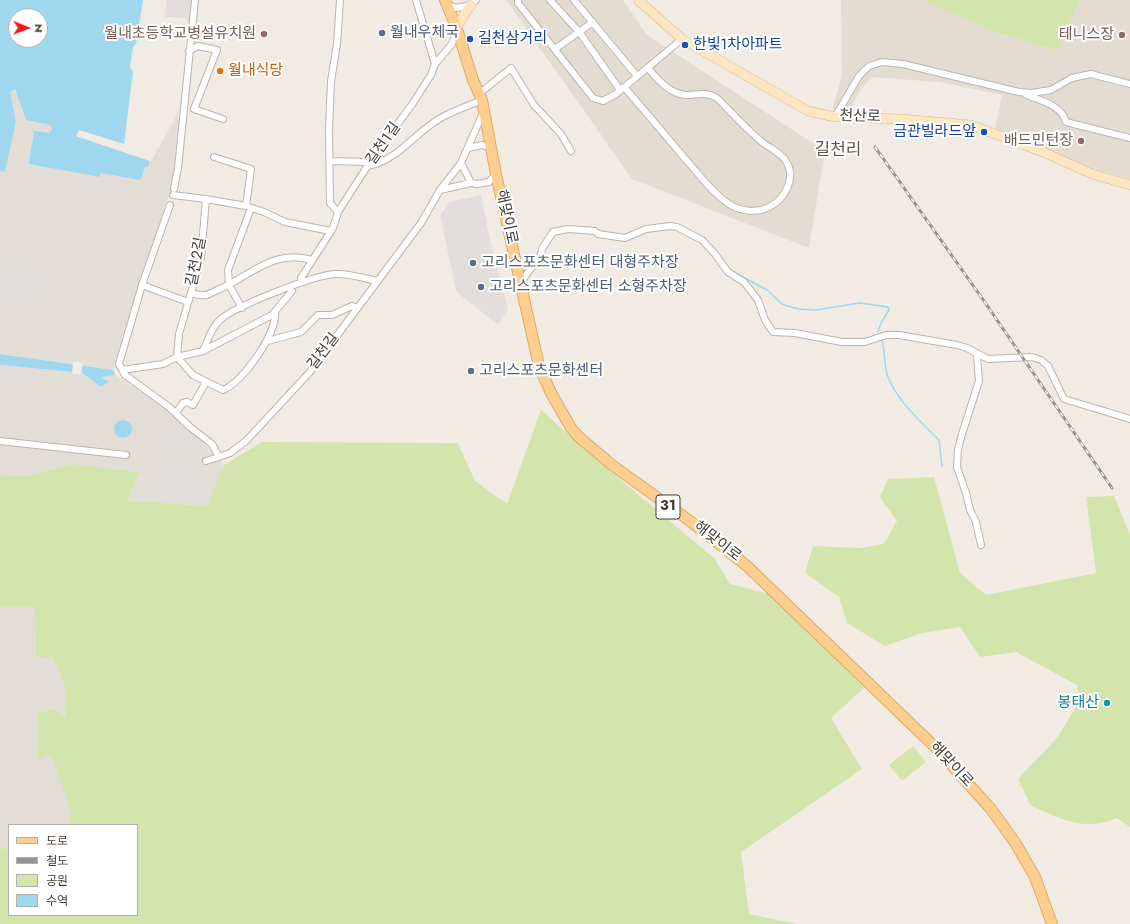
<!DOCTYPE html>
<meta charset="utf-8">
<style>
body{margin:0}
#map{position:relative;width:1130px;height:924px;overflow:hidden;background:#f1ebe3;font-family:Jost,"Noto Sans KR",sans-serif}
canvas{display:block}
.legend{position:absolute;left:8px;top:824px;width:130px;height:92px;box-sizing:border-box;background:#fff;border:1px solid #b3b1ad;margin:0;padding:5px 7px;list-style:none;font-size:12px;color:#423b33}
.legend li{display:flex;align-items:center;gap:8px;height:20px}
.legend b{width:20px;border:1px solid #b3b1ad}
.north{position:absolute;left:8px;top:8px;width:40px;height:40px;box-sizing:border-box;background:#fff;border:1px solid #b3b1ad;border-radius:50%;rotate:91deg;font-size:11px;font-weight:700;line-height:16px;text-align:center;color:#423b33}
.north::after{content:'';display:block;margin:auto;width:14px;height:18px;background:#f51a16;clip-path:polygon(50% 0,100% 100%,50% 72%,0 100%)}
</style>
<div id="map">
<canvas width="1130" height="924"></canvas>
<ul class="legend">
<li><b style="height:5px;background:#fccf91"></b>도로</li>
<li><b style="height:5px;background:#939393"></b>철도</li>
<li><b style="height:11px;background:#d3e5ac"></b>공원</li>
<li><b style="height:11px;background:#9fd8ee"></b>수역</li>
</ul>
<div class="north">N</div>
</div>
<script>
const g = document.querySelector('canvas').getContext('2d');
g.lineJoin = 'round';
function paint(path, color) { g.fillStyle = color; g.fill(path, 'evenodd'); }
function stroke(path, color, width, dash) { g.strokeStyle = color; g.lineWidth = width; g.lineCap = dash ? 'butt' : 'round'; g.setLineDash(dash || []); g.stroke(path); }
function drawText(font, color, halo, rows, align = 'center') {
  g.font = font + ' Jost,"Noto Sans KR",sans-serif'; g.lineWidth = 4; g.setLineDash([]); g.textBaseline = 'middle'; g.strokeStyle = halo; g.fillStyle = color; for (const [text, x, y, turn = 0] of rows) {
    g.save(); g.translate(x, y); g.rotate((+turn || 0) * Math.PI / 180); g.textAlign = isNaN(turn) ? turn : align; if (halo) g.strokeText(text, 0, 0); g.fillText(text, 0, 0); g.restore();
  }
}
const residential = new Path2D(`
 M 506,0 L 623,0 L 647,35 L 825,151 L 809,248 L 632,179 Z
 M 841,0 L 922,0 L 993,31 L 1057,51 L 1081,0 L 1130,0 L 1130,179 L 1080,165 L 995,129 L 1002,95 L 939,82 L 872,77 L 861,89 L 849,112 L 832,109 L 842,76 Z`);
const industrial = new Path2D(`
 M 15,89 L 26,120 L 50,125 L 52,129 L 49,133 L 100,177 L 101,173 L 148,167 L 179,111 L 173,183 L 113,370 L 0,354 L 0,171 L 5,172 L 16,122 L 9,92 Z
 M 0,365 L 82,373 L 101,387 L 108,381 L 103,379 L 102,376 L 115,375 L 176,414 L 224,465 L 208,506 L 128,500 L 138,472 L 73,464 L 28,476 L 0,475 Z
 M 0,607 L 35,607 L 36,657 L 53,657 L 66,689 L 66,717 L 39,759 L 51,753 L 72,811 L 69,825 L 9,825 L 9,849 L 0,848 Z`);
const green = new Path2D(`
 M 922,0 L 1081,0 L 1057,51 L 993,31 Z
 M 541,410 L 599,462 L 714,558 L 730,584 L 774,595 L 864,688 L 831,718 L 862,769 L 741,852 L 749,914 L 797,924 L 0,924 L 0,848 L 9,849 L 9,915 L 137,915 L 137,825 L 69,825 L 71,811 L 51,754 L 38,760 L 38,712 L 54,710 L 66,717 L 66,689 L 53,657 L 36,657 L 35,607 L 0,607 L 0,475 L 28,476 L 73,464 L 139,472 L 128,500 L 207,506 L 224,465 L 262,442 L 458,443 L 475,481 L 507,504 Z
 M 934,477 L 960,573 L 986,595 L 1096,573 L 1086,497 L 1114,496 L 1130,535 L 1130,827 L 1117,818 C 1085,832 1061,819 1031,806 L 1018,779 L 1057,738 L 1079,702 L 1077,685 L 1016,652 L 980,657 L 960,627 L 922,633 L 885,646 L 847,623 L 839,597 L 805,573 L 813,546 L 861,548 L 884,544 L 897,521 L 880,497 L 888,479 Z
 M 913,746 L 926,762 L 902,781 L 889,765 Z`);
const parking = new Path2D(`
 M 167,0 L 192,0 L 190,24 L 186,18 L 165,17 Z
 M 481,195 L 489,236 L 508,309 L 498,324 L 461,296 L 456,290 L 440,216 L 449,202 Z
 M 0,266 L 44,270 L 39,305 L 0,300 Z
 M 171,427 L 179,427 L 205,449 L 200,456 L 163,451 L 164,438 Z
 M 160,466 L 204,472 L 201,500 L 156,494 Z
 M 137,476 L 154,478 L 153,484 L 136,481 Z`);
const water = new Path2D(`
 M 0,0 L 143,0 L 136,44 L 133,47 L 130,67 L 133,72 L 124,144 L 79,130 L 76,136 L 150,161 L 148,167 L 145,167 L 141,180 L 101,173 L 100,177 L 29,164 L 34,131 L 49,133 L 52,129 L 50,125 L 26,120 L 15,89 L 10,92 L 16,122 L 5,172 L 0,171 ZM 16,16 L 40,16 L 40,40 L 16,40 Z
 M 0,354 L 113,370 L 115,375 L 102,377 L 103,379 L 109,381 L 101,387 L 82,373 L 0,365 Z
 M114 429a9 9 0 1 1 18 0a9 9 0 1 1-18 0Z`);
const pier = new Path2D(`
 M 73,362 L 83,363 L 81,375 L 72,374 Z`);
const stream = new Path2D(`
 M 644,227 L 668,223
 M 690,231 L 701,237
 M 717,252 L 730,270 L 767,290 L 782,304 L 798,309 L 816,310 L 860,303 L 888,307 L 889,310 L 881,323 L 878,332
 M 882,340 C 885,351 884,363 887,374 C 895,399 921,422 939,440 L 942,466`);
const street = new Path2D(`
 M 416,0 L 435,64
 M 518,0 L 518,3 L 593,98 L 603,101 L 616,94 L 682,39
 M 550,0 L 580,33 L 620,90
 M 574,0 L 637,76
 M 447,4 L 456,8 L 471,5 L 476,0
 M 555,49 L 593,22
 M 189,51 L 198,46 L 217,50 L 194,109 L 223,119
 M 624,87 C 645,111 666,136 687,161 C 700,175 712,193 729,204 C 741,212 757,213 769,207 C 784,200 796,179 787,163 C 782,153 771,149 762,142 C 746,129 732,113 717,98 C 707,92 700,94 689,95 C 671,96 658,80 648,68
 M 480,93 L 511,68 L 534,105 L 561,134 L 571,151
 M 1025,94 C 1040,101 1061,104 1066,122 L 1130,138
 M 835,117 L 859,76 L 869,66 L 882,62 L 903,64 L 1019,92 L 1031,93 L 1051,90 L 1072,78 L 1091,74 L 1130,84
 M 468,148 L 482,145 L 491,148
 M 330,161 L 370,162
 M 461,163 L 471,183
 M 368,166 C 398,160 414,134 439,119 C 452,111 468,106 482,100
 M 174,189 L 178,168 L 195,0
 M 440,190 L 471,183 L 477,184 L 489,182 L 496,174
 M 173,195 L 206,199 L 201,258 L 179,334 L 177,357 L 193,375 L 223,390 C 243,382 277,334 275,312
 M 206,199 L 246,206 L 251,169 L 214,157
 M 170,205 L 142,285 L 119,364 L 125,375 L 169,407 L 190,427 L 212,444 L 219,457 L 230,453 L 246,441 L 309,373 L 421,223 L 440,190 L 461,163 L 483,113
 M 249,207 L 264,212 L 285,222 L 331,231
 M 338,212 L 330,203 L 329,129 L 331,81 L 337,44 L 340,0
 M 301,278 L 333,228 L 338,212 L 370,162 L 413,103 L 431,75 L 435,64 L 452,44 L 457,30
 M 520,283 L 541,255 L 542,249 L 553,232 L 568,229 L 595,231 L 598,234 L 625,238 L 646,229 L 670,226 L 677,227 L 702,240 L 715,254 L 728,272 L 744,282 L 758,300 L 765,320 L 773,332 L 795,333 L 842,342 L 865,342 L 886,335 L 899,335 L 957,345 L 967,348 L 988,359 L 1032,357 L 1041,360 L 1048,366 L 1064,399 L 1130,419
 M 142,285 L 188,302
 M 191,293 C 195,294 202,296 206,295 C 211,294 216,290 220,289 C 253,274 273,249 312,260
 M 242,308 L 229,285 L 228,270 L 251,208
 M 268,341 L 301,332 L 318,315 L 332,315 L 352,306 L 357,308
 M 203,351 C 208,340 211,328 221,319 C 236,306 314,275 335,274 C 349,273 363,278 377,281
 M 977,355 L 979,381 L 962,434 L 958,449 L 957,467 L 966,493 L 970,510 L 976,522 L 981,545
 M 122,370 L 163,364 L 177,357 L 203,351 L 272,315 L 292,291
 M 176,413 L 183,403 L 187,402 L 193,405 L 206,382
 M 0,441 L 126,455
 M 206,461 L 219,457`);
const secondary = new Path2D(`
 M 638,0 L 682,39 L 808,111 L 835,117 L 901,119 L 971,125 L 1043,152 L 1092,174 L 1130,185
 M 457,29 L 463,16 L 471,5`);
const primary = new Path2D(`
 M 445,0 L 457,29 L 473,80 L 482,100 L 496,174 L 539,366 L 551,393 L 571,428 L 579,437 L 612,465 L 690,521 L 747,566 L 936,748 L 991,809 L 1016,844 L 1035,877 L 1052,924`);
const rail = new Path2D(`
 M 875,147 L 984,301 L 1112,488`);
const markers = [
 [382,33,4,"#5c6f8a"],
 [264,34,4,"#8d6e63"],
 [1122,35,4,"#8d6e63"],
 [470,39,4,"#1a4fb4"],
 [685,45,4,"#1a4fb4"],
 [220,71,4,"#e8710a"],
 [984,132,4,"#1a4fb4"],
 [1081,141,4,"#8d6e63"],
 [473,263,4,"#5c6f8a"],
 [481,287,4,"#5c6f8a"],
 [471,371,4,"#5c6f8a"],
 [1107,703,4,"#0f9aa8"]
];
const shields = [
 [668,507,24]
];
const shieldNames = [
 ["31",668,507]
];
const serviceNames = [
 ["월내우체국",390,33],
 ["고리스포츠문화센터 대형주차장",481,263],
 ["고리스포츠문화센터 소형주차장",489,287],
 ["고리스포츠문화센터",479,371]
];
const educationNames = [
 ["월내초등학교병설유치원",256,34],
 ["테니스장",1114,35],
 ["배드민턴장",1073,141]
];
const transitNames = [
 ["길천삼거리",478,39],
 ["한빛1차아파트",693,45],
 ["금관빌라드앞",976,132,"right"]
];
const foodNames = [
 ["월내식당",228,71]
];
const streetNames = [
 ["천산로",860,117,2],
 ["길천1길",384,144,-55],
 ["해맞이로",506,217,78],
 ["길천2길",197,262,-79],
 ["길천길",324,352,-53],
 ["해맞이로",717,542,38],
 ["해맞이로",951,765,47]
];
const cultureNames = [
 ["봉태산",1099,703]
];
const quarterNames = [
 ["길천리",838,151]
];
paint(residential, '#e5dcd1');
paint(industrial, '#e3ddd8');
paint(green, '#d3e5ac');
paint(parking, '#e1dedb');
paint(water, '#9fd8ee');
paint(pier, '#f1ebe3');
stroke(stream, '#9fd8ee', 1.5);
stroke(street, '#bfb4a9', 8);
stroke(secondary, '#d3bb95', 10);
stroke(primary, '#e0a962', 12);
stroke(street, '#fff', 6);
stroke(secondary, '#fde6c1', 9);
stroke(primary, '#fccf91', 10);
stroke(rail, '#939393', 3);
stroke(rail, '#fff', 1.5, [4.5]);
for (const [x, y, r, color] of markers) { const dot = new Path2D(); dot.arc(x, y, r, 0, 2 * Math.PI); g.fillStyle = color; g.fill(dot); stroke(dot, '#fff', 1.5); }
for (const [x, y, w] of shields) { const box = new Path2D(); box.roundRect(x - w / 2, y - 12, w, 24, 3); g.fillStyle = '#fff'; g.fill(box); stroke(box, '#423b33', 1); }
drawText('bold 14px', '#423b33', null, shieldNames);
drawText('15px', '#4e5e75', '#fff', serviceNames, 'left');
drawText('15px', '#785e54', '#fff', educationNames, 'right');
drawText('15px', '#164399', '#fff', transitNames, 'left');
drawText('15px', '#c56008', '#fff', foodNames, 'left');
drawText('15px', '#423b33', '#fff', streetNames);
drawText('15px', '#0d838f', '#fff', cultureNames, 'right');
drawText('17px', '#65574b', '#fff', quarterNames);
</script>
